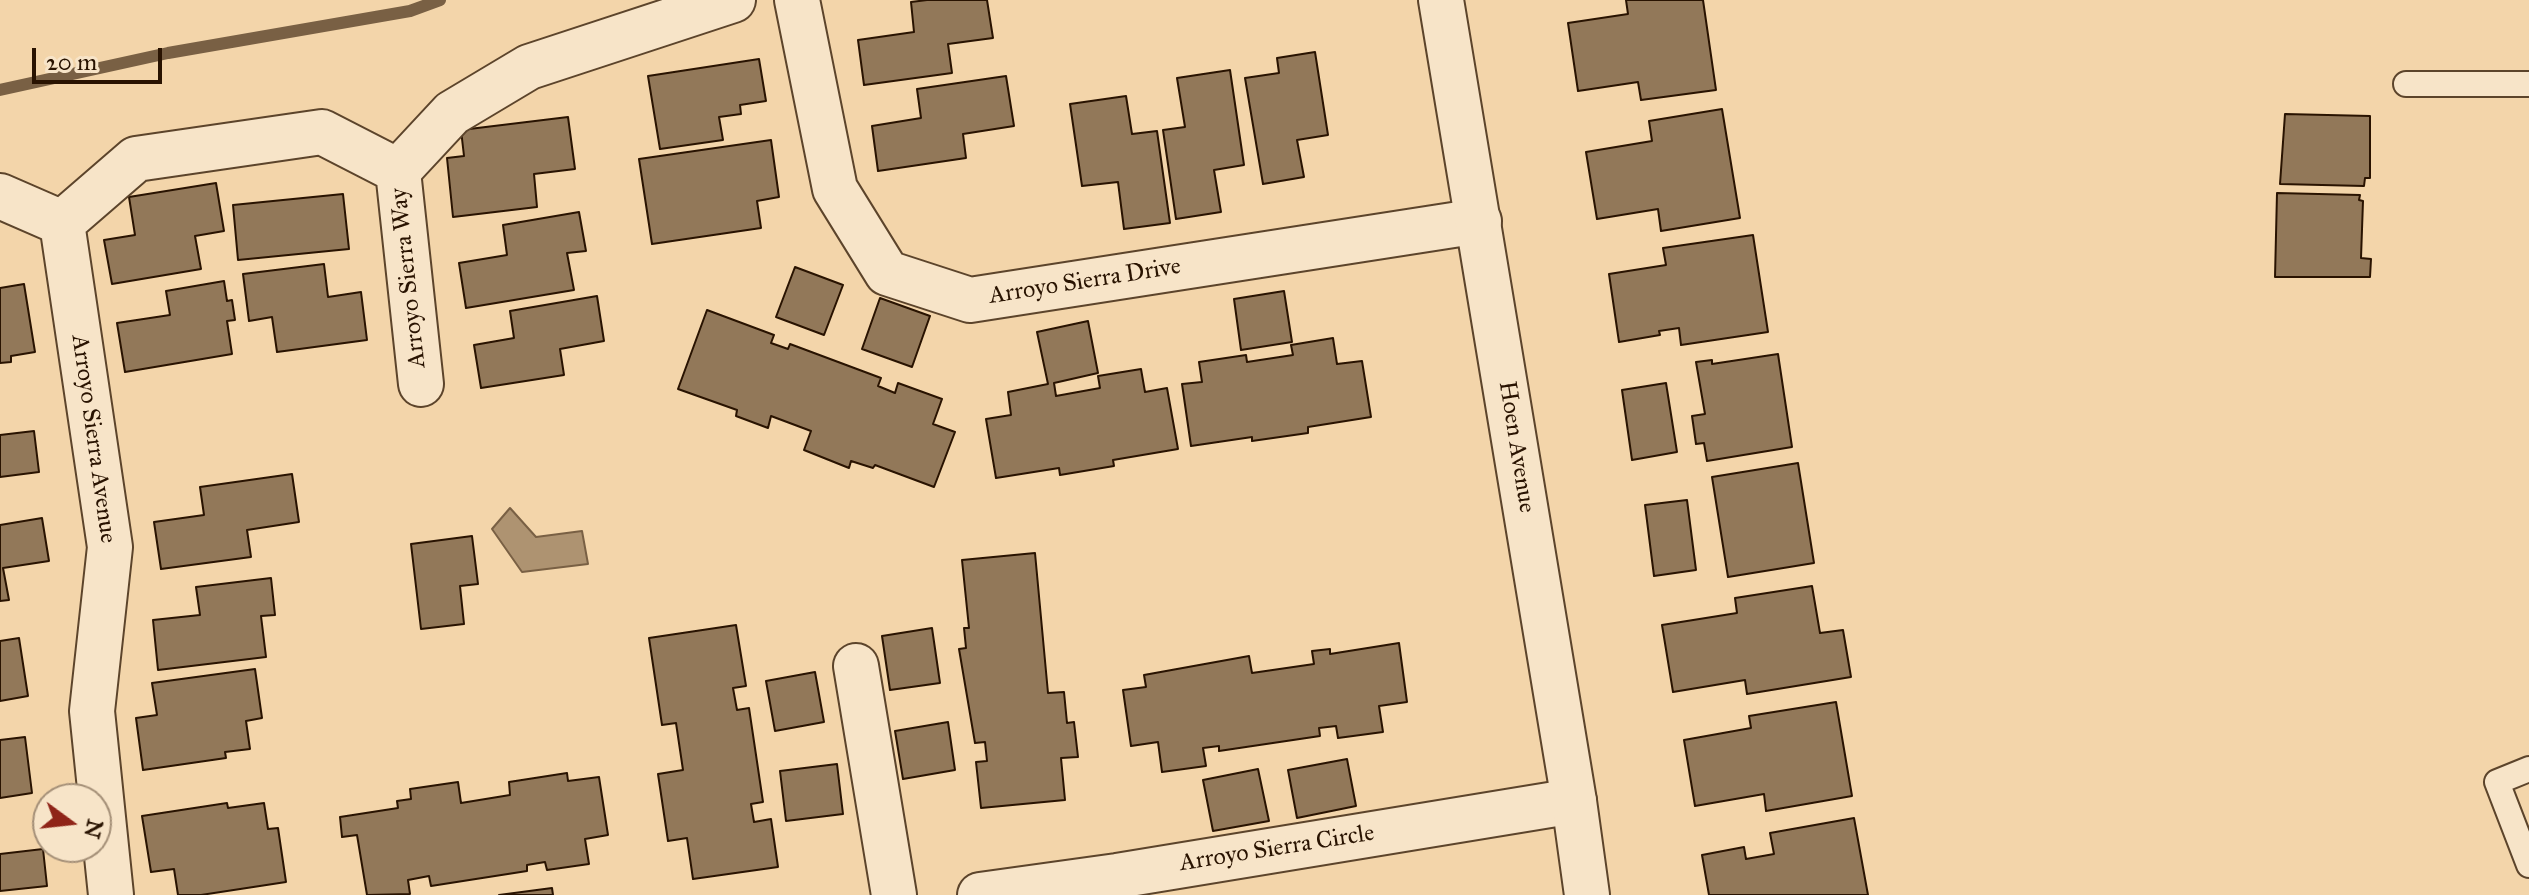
<!DOCTYPE html>
<style>
body{margin:0}
#map{position:relative;width:2529px;height:895px;overflow:hidden;background:#f3d5aa;font-family:"IM FELL Great Primer",serif}
canvas{display:block}
.north{position:absolute;left:32px;top:783px;width:80px;height:80px;box-sizing:border-box;background:#f7e4c8;border:2px solid #a59078;border-radius:50%;rotate:105deg;font-size:22px;font-weight:700;line-height:32px;text-align:center;color:#291301}
.north::after{content:'';display:block;margin:auto;width:28px;height:36px;background:#8f2418;clip-path:polygon(50% 0,100% 100%,50% 72%,0 100%)}
.scale{position:absolute;left:32px;top:48px;width:130px;height:36px;box-sizing:border-box;border:4px solid #291301;border-top:0;padding-left:10px;font-size:24px;line-height:28px;white-space:nowrap;color:#291301;-webkit-text-stroke:6px #f7e4c8;paint-order:stroke}
</style>
<div id="map">
<canvas width="2529" height="895"></canvas>
<div class="north">N</div>
<div class="scale">20 m</div>
</div>
<script>
const g = document.querySelector('canvas').getContext('2d');
g.lineJoin = 'round';
function paint(path, color) { g.fillStyle = color; g.fill(path, 'evenodd'); }
function stroke(path, color, width, dash) { g.strokeStyle = color; g.lineWidth = width; g.lineCap = dash ? 'butt' : 'round'; g.setLineDash(dash || []); g.stroke(path); }
function drawText(font, color, halo, rows, align = 'center') {
  g.font = font + ' "IM FELL Great Primer",serif'; g.lineWidth = 7; g.setLineDash([]); g.textBaseline = 'middle'; g.strokeStyle = halo; g.fillStyle = color; for (const [text, x, y, turn = 0] of rows) {
    g.save(); g.translate(x, y); g.rotate((+turn || 0) * Math.PI / 180); g.textAlign = isNaN(turn) ? turn : align; if (halo) g.strokeText(text, 0, 0); g.fillText(text, 0, 0); g.restore();
  }
}
const water = new Path2D(`
 M 510,508 L 536,537 L 582,531 L 588,564 L 522,572 L 492,529 Z`);
const stream = new Path2D(`
 M 0,90 L 168,53 L 410,11 L 440,0`);
const building = new Path2D(`
 M 927,0 L 987,0 L 993,38 L 948,44 L 952,73 L 864,85 L 858,40 L 914,32 L 911,2 Z
 M 1626,0 L 1703,0 L 1716,90 L 1641,100 L 1638,82 L 1578,91 L 1568,23 L 1628,14 Z
 M 1315,52 L 1328,135 L 1297,140 L 1304,177 L 1263,184 L 1245,78 L 1279,73 L 1277,58 Z
 M 759,59 L 766,101 L 740,105 L 741,114 L 719,117 L 723,140 L 660,149 L 648,76 Z
 M 1230,70 L 1244,165 L 1214,170 L 1221,212 L 1176,219 L 1163,130 L 1185,127 L 1177,78 Z
 M 1006,76 L 1014,126 L 963,134 L 966,158 L 878,171 L 872,126 L 921,118 L 917,89 Z
 M 1126,96 L 1132,134 L 1157,131 L 1170,223 L 1124,229 L 1118,182 L 1082,186 L 1070,104 Z
 M 1722,109 L 1740,218 L 1661,231 L 1658,209 L 1597,219 L 1586,152 L 1652,141 L 1649,121 Z
 M 2285,114 L 2370,116 L 2370,178 L 2365,178 L 2364,186 L 2280,184 Z
 M 568,117 L 575,169 L 534,174 L 537,207 L 453,217 L 447,158 L 464,156 L 461,130 Z
 M 771,140 L 779,197 L 757,201 L 761,228 L 652,244 L 639,159 Z
 M 216,183 L 224,231 L 195,236 L 201,269 L 112,284 L 104,240 L 135,235 L 129,197 Z
 M 2277,193 L 2360,195 L 2359,200 L 2363,201 L 2361,258 L 2371,259 L 2370,277 L 2275,277 Z
 M 343,194 L 349,249 L 238,260 L 233,205 Z
 M 579,212 L 586,251 L 567,253 L 574,290 L 466,308 L 459,263 L 507,255 L 503,225 Z
 M 1753,235 L 1768,332 L 1681,345 L 1679,328 L 1659,331 L 1660,335 L 1619,342 L 1609,274 L 1666,265 L 1663,248 Z
 M 324,264 L 328,297 L 361,292 L 367,340 L 277,352 L 272,317 L 249,321 L 243,274 Z
 M 795,267 L 843,285 L 824,335 L 776,317 Z
 M 224,281 L 227,301 L 232,300 L 235,320 L 227,321 L 232,354 L 125,372 L 117,323 L 170,315 L 166,291 Z
 M 24,284 L 35,352 L 11,356 L 11,362 L 0,363 L 0,288 Z
 M 1284,291 L 1292,342 L 1241,350 L 1234,299 Z
 M 597,296 L 604,341 L 560,349 L 564,375 L 481,388 L 474,345 L 514,338 L 510,311 Z
 M 880,298 L 930,316 L 912,367 L 862,349 Z
 M 707,310 L 774,335 L 771,343 L 788,349 L 790,344 L 881,378 L 878,386 L 895,393 L 898,383 L 942,399 L 933,424 L 955,432 L 934,487 L 875,465 L 873,468 L 851,461 L 849,468 L 804,450 L 811,431 L 771,416 L 768,428 L 736,416 L 737,410 L 678,389 Z
 M 1088,321 L 1098,373 L 1054,383 L 1056,396 L 1100,388 L 1098,376 L 1141,369 L 1145,392 L 1167,388 L 1178,449 L 1113,460 L 1114,466 L 1060,475 L 1059,468 L 996,478 L 986,419 L 1011,415 L 1008,392 L 1048,384 L 1037,332 Z
 M 1333,338 L 1337,364 L 1362,361 L 1371,417 L 1308,427 L 1308,433 L 1252,441 L 1252,437 L 1191,446 L 1182,384 L 1202,382 L 1199,362 L 1246,355 L 1247,362 L 1293,355 L 1291,345 Z
 M 1778,354 L 1792,447 L 1707,461 L 1704,443 L 1696,444 L 1692,416 L 1705,414 L 1696,362 L 1712,360 L 1712,364 Z
 M 1666,383 L 1677,452 L 1632,460 L 1622,390 Z
 M 34,431 L 39,472 L 0,477 L 0,435 Z
 M 1798,463 L 1814,563 L 1728,577 L 1712,477 Z
 M 292,474 L 299,522 L 247,530 L 251,557 L 161,569 L 154,522 L 204,515 L 200,487 Z
 M 1687,500 L 1696,570 L 1654,576 L 1645,505 Z
 M 42,518 L 49,561 L 3,568 L 9,600 L 0,601 L 0,525 Z
 M 472,536 L 478,584 L 460,586 L 464,624 L 421,629 L 411,544 Z
 M 1035,553 L 1048,693 L 1064,692 L 1067,723 L 1074,722 L 1078,757 L 1061,758 L 1065,800 L 981,808 L 976,762 L 987,761 L 985,742 L 975,743 L 959,649 L 966,648 L 964,628 L 969,628 L 962,560 Z
 M 271,578 L 275,615 L 261,616 L 266,657 L 158,670 L 153,620 L 200,615 L 196,587 Z
 M 1812,586 L 1820,633 L 1843,630 L 1851,677 L 1747,694 L 1745,680 L 1673,692 L 1662,625 L 1737,613 L 1735,598 Z
 M 736,625 L 746,686 L 733,688 L 737,710 L 749,708 L 763,802 L 751,804 L 754,822 L 771,819 L 778,867 L 693,879 L 687,838 L 668,841 L 658,774 L 683,770 L 676,723 L 662,725 L 649,638 Z
 M 932,628 L 940,683 L 890,690 L 882,636 Z
 M 19,638 L 28,696 L 0,701 L 0,641 Z
 M 1399,643 L 1407,702 L 1379,706 L 1383,732 L 1338,738 L 1336,726 L 1319,728 L 1320,736 L 1219,751 L 1219,746 L 1203,748 L 1206,766 L 1162,772 L 1158,742 L 1131,746 L 1123,690 L 1146,687 L 1144,675 L 1249,656 L 1252,673 L 1314,664 L 1312,651 L 1330,649 L 1330,654 Z
 M 255,669 L 262,718 L 246,721 L 250,749 L 225,752 L 226,758 L 143,770 L 136,718 L 157,715 L 152,683 Z
 M 815,672 L 824,722 L 775,731 L 766,681 Z
 M 1836,702 L 1852,796 L 1766,811 L 1764,794 L 1695,806 L 1684,740 L 1751,728 L 1749,716 Z
 M 948,722 L 955,770 L 903,779 L 895,731 Z
 M 25,737 L 32,793 L 0,798 L 0,740 Z
 M 1347,759 L 1356,806 L 1297,818 L 1288,770 Z
 M 837,764 L 843,814 L 786,821 L 780,771 Z
 M 1258,769 L 1269,821 L 1213,831 L 1203,780 Z
 M 567,773 L 568,781 L 599,777 L 608,835 L 585,839 L 589,864 L 547,870 L 545,862 L 527,865 L 527,871 L 431,886 L 429,876 L 408,880 L 410,894 L 367,895 L 357,835 L 342,837 L 340,817 L 398,808 L 397,801 L 411,799 L 410,789 L 458,782 L 461,803 L 510,795 L 509,782 Z
 M 227,803 L 228,808 L 264,803 L 268,829 L 278,828 L 286,882 L 201,895 L 178,895 L 174,869 L 151,872 L 142,816 Z
 M 1854,818 L 1868,895 L 1709,895 L 1702,855 L 1744,847 L 1746,859 L 1774,854 L 1770,833 Z
 M 43,849 L 47,886 L 0,891 L 0,854 Z
 M 552,888 L 553,895 L 499,895 Z`);
const service = new Path2D(`
 M 2406,84 L 2529,84
 M 2529,769 L 2497,782 L 2529,865`);
const minor = new Path2D(`
 M 797,0 L 835,189 L 887,273 L 970,300 L 1479,221
 M 398,171 L 421,384
 M 0,196 L 62,223 L 136,159 L 322,132 L 398,171 L 452,113 L 529,67 L 733,0
 M 62,223 L 110,547 L 92,711 L 111,895
 M 856,666 L 894,895
 M 980,895 L 1117,876 L 1574,801`);
const tertiary = new Path2D(`
 M 1441,0 L 1574,801 L 1587,895`);
const streetNames = [
 ["Arroyo Sierra Way",409,278,-96],
 ["Arroyo Sierra Drive",1085,282,-9],
 ["Arroyo Sierra Avenue",93,439,82],
 ["Hoen Avenue",1516,447,81],
 ["Arroyo Sierra Circle",1277,849,-9]
];
paint(water, '#ae9371');
stroke(water, '#796044', 2);
stroke(stream, '#796044', 12);
paint(building, '#927859');
stroke(building, '#291301', 2);
stroke(service, '#5c442b', 28);
stroke(minor, '#5c442b', 48);
stroke(tertiary, '#5c442b', 48);
stroke(service, '#f7e4c8', 24);
stroke(minor, '#f7e4c8', 44);
stroke(tertiary, '#f7e4c8', 44);
drawText('24px', '#291301', '#f7e4c8', streetNames);
</script>
